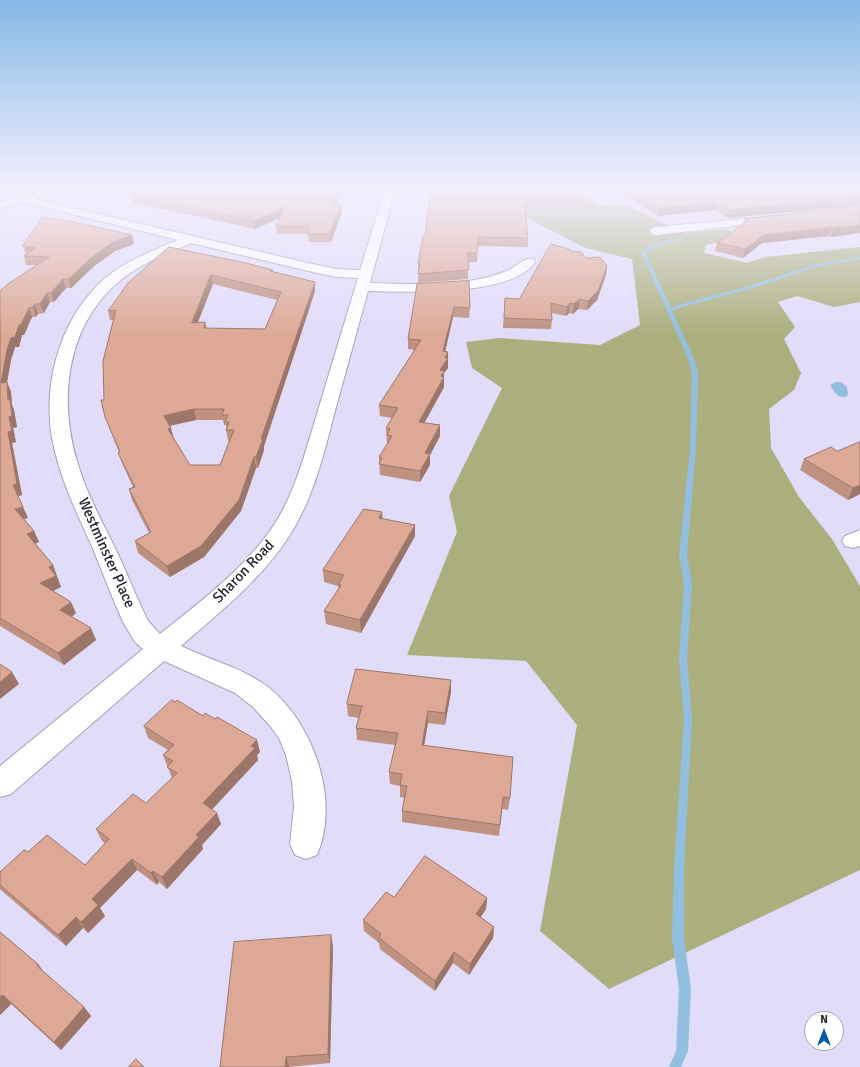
<!DOCTYPE html>
<style>
body{margin:0}
#map{position:relative;width:860px;height:1067px;overflow:hidden;background:#e1dcfa;font-family:Signika,sans-serif}
canvas{display:block}
.north{position:absolute;left:804px;top:1011px;width:40px;height:40px;box-sizing:border-box;background:#fff;border:1px solid #a7a7ab;border-radius:50%;rotate:0deg;font-size:11px;font-weight:700;line-height:16px;text-align:center;color:#24222d}
.north::after{content:'';display:block;margin:auto;width:14px;height:18px;background:#015aa8;clip-path:polygon(50% 0,100% 100%,50% 72%,0 100%)}
</style>
<div id="map">
<canvas width="860" height="1067"></canvas>
<div class="north">N</div>
</div>
<script>
const g = document.querySelector('canvas').getContext('2d');
g.lineJoin = 'round';
function paint(path, color) { g.fillStyle = color; g.fill(path, 'evenodd'); }
function stroke(path, color, width, dash) { g.strokeStyle = color; g.lineWidth = width; g.lineCap = dash ? 'butt' : 'round'; g.setLineDash(dash || []); g.stroke(path); }
function drawText(font, color, halo, rows, align = 'center') {
  g.font = font + ' Signika,sans-serif'; g.lineWidth = 3; g.setLineDash([]); g.textBaseline = 'middle'; g.strokeStyle = halo; g.fillStyle = color; for (const [text, x, y, turn = 0] of rows) {
    g.save(); g.translate(x, y); g.rotate((+turn || 0) * Math.PI / 180); g.textAlign = isNaN(turn) ? turn : align; if (halo) g.strokeText(text, 0, 0); g.fillText(text, 0, 0); g.restore();
  }
}
const forest = new Path2D(`
 M 571,188 L 601,206 L 628,206 L 683,233 L 728,229 L 737,238 L 706,245 L 704,253 L 747,263 L 765,257 L 860,247 L 860,302 L 834,307 L 797,296 L 778,302 L 795,327 L 784,339 L 801,373 L 794,390 L 769,409 L 771,448 L 799,497 L 832,539 L 860,586 L 860,870 L 609,989 L 540,931 L 577,725 L 526,661 L 407,655 L 457,532 L 449,496 L 502,388 L 472,368 L 466,342 L 499,338 L 600,345 L 640,325 L 632,259 L 585,248 L 529,219 L 500,218 Z`);
const water = new Path2D(`
 M 836,382 L 841,382 L 847,387 L 848,394 L 846,397 C 836,398 835,392 830,385 Z`);
const stream = new Path2D(`
 M 683,237 L 684,237 L 684,239 L 654,247 L 645,252 L 671,308 L 685,303 L 746,287 L 814,265 L 860,257 L 860,259 L 816,267 L 750,289 L 689,305 L 672,311 L 693,356 L 698,373 L 696,448 L 687,555 L 692,584 L 687,659 L 692,719 L 684,868 L 684,938 L 691,989 L 688,1051 L 681,1067 L 669,1067 L 676,1051 L 679,989 L 672,938 L 674,868 L 684,719 L 679,659 L 684,584 L 679,555 L 690,448 L 692,373 L 687,356 L 641,252 L 652,245 Z`);
const minor = new Path2D(`
 M 57,186 L 72,186 L 71,188 L 34,199 L 317,265 L 337,269 L 360,270 L 386,186 L 396,186 L 370,283 C 410,284 453,287 492,276 C 498,274 504,272 509,270 C 518,265 523,257 534,259 L 535,262 C 512,297 406,292 368,291 C 357,331 346,371 335,411 C 323,457 313,501 286,541 C 257,583 219,613 181,646 C 207,659 237,666 261,682 C 311,715 342,799 317,855 L 306,859 L 295,855 L 290,844 L 294,807 L 292,781 L 286,755 L 279,738 L 271,727 L 253,707 L 235,693 L 164,661 L 11,794 L 0,797 L 0,766 L 143,649 L 135,642 L 123,622 C 112,598 103,573 93,549 C 77,513 59,477 52,438 C 42,378 63,309 113,272 C 133,258 156,249 178,240 L 22,202 L 0,208 L 0,202 ZM 191,243 L 317,273 L 337,277 L 358,278 C 344,324 330,370 316,417 C 304,456 294,497 270,531 C 240,572 200,602 160,634 L 148,621 C 137,599 128,575 117,552 C 103,523 86,493 77,461 C 58,397 67,323 122,279 C 142,263 168,253 191,243 Z
 M 774,216 L 778,217 L 780,219 L 778,221 L 656,235 L 652,234 L 650,231 L 652,228 L 656,227 Z
 M 860,530 L 860,546 L 853,548 L 845,546 L 842,541 L 845,536 Z`);
const wall = new Path2D(`
 M 431,186 L 860,186 L 860,205 L 728,218 L 715,210 L 658,216 L 616,189 L 573,193 L 582,200 L 581,208 L 525,209 L 528,238 L 528,247 L 478,246 L 477,262 L 468,262 L 468,279 L 418,283 L 418,263 L 425,236 Z
 M 131,188 L 341,204 L 342,212 L 331,242 L 309,242 L 308,234 L 277,234 L 276,226 L 280,218 L 255,229 L 133,203 L 132,196 L 133,195 Z
 M 860,206 L 860,233 L 831,237 L 829,236 L 762,243 L 743,258 L 715,251 L 717,243 L 744,223 L 745,219 Z
 M 132,235 L 134,244 L 115,251 L 93,267 L 71,288 L 66,288 L 54,302 L 50,302 L 44,313 L 38,314 L 36,317 L 32,317 L 24,335 L 22,335 L 19,347 L 15,347 L 11,360 L 7,382 L 11,392 L 12,405 L 14,410 L 17,427 L 13,428 L 16,442 L 12,443 L 22,495 L 18,496 L 28,518 L 24,519 L 34,531 L 39,542 L 35,544 L 53,565 L 57,577 L 61,587 L 53,591 L 76,613 L 72,617 L 96,640 L 64,665 L 0,626 L 0,291 L 36,265 L 26,265 L 24,256 L 26,254 L 23,246 Z
 M 169,247 L 315,282 L 315,291 L 264,446 L 264,450 L 258,468 L 256,468 L 241,511 L 204,557 L 170,577 L 138,553 L 135,541 L 149,533 L 132,500 L 129,489 L 133,487 L 122,463 L 119,452 L 109,427 L 101,400 L 104,400 L 113,320 L 110,320 L 108,311 ZM 213,284 L 277,300 L 265,329 L 207,328 L 205,322 L 198,322 ZM 196,420 L 223,420 L 224,425 L 226,425 L 227,429 L 226,430 L 228,441 L 229,441 L 220,465 L 190,465 L 173,438 L 170,426 Z
 M 571,251 L 586,258 L 607,266 L 606,275 L 597,300 L 587,310 L 578,309 L 573,314 L 569,313 L 566,316 L 552,313 L 552,320 L 551,329 L 503,328 L 505,298 L 519,299 Z
 M 417,284 L 470,308 L 469,318 L 453,317 L 445,351 L 448,362 L 448,368 L 444,373 L 444,387 L 424,423 L 440,436 L 430,455 L 430,465 L 420,482 L 380,475 L 379,457 L 387,444 L 386,428 L 392,418 L 380,416 L 379,405 L 415,350 L 408,349 L 408,339 Z
 M 837,451 L 860,494 L 848,500 L 800,470 L 804,459 Z
 M 383,519 L 415,525 L 415,536 L 361,633 L 326,624 L 324,611 L 338,590 L 338,586 L 324,582 L 323,570 Z
 M 451,680 L 451,692 L 445,725 L 428,723 L 424,746 L 510,798 L 508,810 L 502,809 L 499,836 L 402,822 L 402,811 L 404,798 L 400,797 L 400,786 L 390,784 L 389,772 L 395,745 L 357,740 L 356,728 L 359,718 L 348,716 L 347,704 Z
 M 203,716 L 215,719 L 257,740 L 260,752 L 257,755 L 258,760 L 212,809 L 221,824 L 202,845 L 203,849 L 167,889 L 159,882 L 157,885 L 137,870 L 100,908 L 105,916 L 88,933 L 83,928 L 66,946 L 1,890 L 0,889 L 0,872 L 28,852 L 85,865 L 105,843 L 102,841 L 96,829 L 146,803 L 172,778 L 163,755 L 168,750 L 148,738 L 144,726 Z
 M 394,897 L 487,898 L 486,909 L 481,917 L 494,927 L 493,938 L 469,975 L 453,963 L 435,991 L 380,949 L 379,943 L 364,931 L 363,920 Z
 M 0,932 L 39,965 L 44,972 L 84,1007 L 91,1016 L 61,1050 L 11,1004 L 0,1015 Z
 M 333,946 L 330,1063 L 289,1067 L 220,1067 Z`);
const shadedWall = new Path2D(`
 M 340,186 L 344,186 L 334,212 L 333,204 Z
 M 565,186 L 616,186 L 616,189 L 564,194 Z
 M 860,197 L 860,205 L 728,218 L 730,210 Z
 M 717,203 L 715,210 L 658,216 L 660,208 Z
 M 341,204 L 342,212 L 331,242 L 330,234 Z
 M 284,208 L 285,216 L 255,229 L 254,221 Z
 M 860,225 L 860,233 L 831,237 L 834,228 Z
 M 832,227 L 829,236 L 762,243 L 743,258 L 745,249 L 764,235 Z
 M 132,235 L 134,244 L 115,251 L 93,267 L 71,288 L 69,279 L 91,258 L 113,242 Z
 M 607,266 L 606,275 L 597,300 L 587,310 L 588,301 Z
 M 211,275 L 213,284 L 194,332 L 192,323 Z
 M 63,279 L 66,288 L 54,302 L 51,293 Z
 M 315,282 L 315,291 L 264,446 L 264,450 L 258,468 L 256,457 L 261,439 Z
 M 47,293 L 50,302 L 44,313 L 40,304 Z
 M 580,299 L 578,309 L 573,314 L 574,304 Z
 M 570,303 L 569,313 L 566,316 L 567,307 Z
 M 35,304 L 38,314 L 36,317 L 33,307 Z
 M 454,307 L 453,317 L 443,361 L 443,351 Z
 M 29,308 L 32,317 L 24,335 L 22,335 L 19,347 L 15,347 L 11,360 L 5,393 L 1,383 L 7,350 L 11,338 Z
 M 448,352 L 448,368 L 444,373 L 444,387 L 419,433 L 419,422 L 445,358 Z
 M 7,382 L 11,392 L 12,405 L 14,410 L 17,427 L 13,428 L 16,442 L 12,443 L 22,495 L 18,496 L 13,485 L 8,432 L 9,417 Z
 M 194,409 L 196,420 L 167,426 L 164,416 Z
 M 440,425 L 440,436 L 430,455 L 430,465 L 420,482 L 420,471 L 425,453 Z
 M 171,428 L 174,439 L 168,429 Z
 M 254,457 L 256,468 L 241,511 L 204,557 L 170,577 L 167,566 Z
 M 860,485 L 860,494 L 848,500 L 853,488 Z
 M 23,507 L 28,518 L 20,520 L 15,509 Z
 M 382,512 L 383,524 L 379,518 Z
 M 415,525 L 415,536 L 361,633 L 360,620 Z
 M 34,531 L 39,542 L 32,545 L 27,534 Z
 M 53,565 L 61,587 L 45,595 L 40,583 L 49,567 Z
 M 71,602 L 76,613 L 65,622 L 60,610 Z
 M 91,628 L 96,640 L 64,665 L 58,653 Z
 M 12,672 L 19,684 L 0,699 L 0,682 Z
 M 451,680 L 451,692 L 445,725 L 445,713 Z
 M 428,711 L 428,723 L 422,757 L 422,745 Z
 M 257,740 L 260,752 L 257,755 L 258,760 L 207,815 L 203,803 Z
 M 217,813 L 221,824 L 202,845 L 203,849 L 167,889 L 162,877 L 196,835 Z
 M 132,859 L 137,870 L 100,908 L 105,916 L 88,933 L 81,922 L 92,899 Z
 M 153,871 L 159,882 L 157,885 L 151,873 Z
 M 487,898 L 486,909 L 475,925 L 476,914 Z
 M 76,917 L 83,928 L 66,946 L 58,935 Z
 M 494,927 L 493,938 L 469,975 L 470,964 Z
 M 331,935 L 333,946 L 330,1063 L 328,1054 Z
 M 454,952 L 453,963 L 435,991 L 435,981 Z
 M 3,995 L 11,1004 L 0,1015 L 0,997 Z
 M 84,1007 L 91,1016 L 61,1050 L 54,1042 Z
 M 286,1057 L 289,1066 L 289,1067 L 285,1067 Z`);
const building = new Path2D(`
 M 135,186 L 340,186 L 333,204 L 341,204 L 330,234 L 308,234 L 310,229 L 308,229 L 309,226 L 276,226 L 284,208 L 254,221 L 132,196 L 142,189 L 131,188 Z
 M 431,186 L 569,186 L 565,186 L 582,200 L 524,201 L 528,238 L 478,237 L 477,253 L 468,253 L 469,270 L 418,274 L 420,263 L 418,263 L 423,236 L 425,236 Z
 M 624,186 L 860,186 L 860,197 L 730,210 L 717,203 L 660,208 Z
 M 860,206 L 860,225 L 834,228 L 832,227 L 764,235 L 745,249 L 717,243 L 748,220 L 745,219 Z
 M 43,217 L 78,223 L 132,235 L 113,242 L 91,258 L 69,279 L 63,279 L 51,293 L 47,293 L 40,304 L 35,304 L 33,307 L 29,308 L 21,325 L 19,325 L 15,337 L 11,338 L 7,350 L 1,383 L 7,382 L 8,400 L 10,399 L 12,416 L 9,417 L 12,431 L 8,432 L 17,484 L 13,485 L 23,507 L 15,509 L 34,531 L 27,534 L 53,565 L 49,567 L 56,576 L 40,583 L 71,602 L 60,610 L 91,628 L 58,653 L 0,618 L 0,291 L 8,284 L 49,257 L 24,256 L 35,248 L 23,246 Z
 M 551,244 L 569,249 L 571,251 L 581,252 L 586,258 L 600,257 L 607,266 L 598,291 L 588,301 L 580,299 L 574,304 L 570,303 L 567,307 L 551,303 L 552,320 L 504,318 L 505,298 L 519,299 Z
 M 169,247 L 246,263 L 273,270 L 270,271 L 315,282 L 261,439 L 263,439 L 256,457 L 254,457 L 239,500 L 201,546 L 167,566 L 135,541 L 151,532 L 129,489 L 135,487 L 118,453 L 120,452 L 105,417 L 101,400 L 104,400 L 103,361 L 116,310 L 108,311 L 128,283 ZM 211,275 L 281,292 L 265,329 L 204,328 L 205,322 L 192,323 ZM 194,409 L 224,409 L 222,415 L 228,415 L 225,422 L 229,422 L 226,430 L 234,430 L 220,465 L 190,465 L 168,429 L 171,428 L 164,416 Z
 M 469,281 L 470,308 L 454,307 L 443,351 L 448,352 L 445,358 L 448,358 L 440,370 L 445,371 L 441,376 L 444,377 L 419,422 L 440,425 L 425,453 L 430,454 L 420,471 L 379,464 L 382,458 L 379,457 L 392,436 L 387,435 L 390,429 L 386,428 L 398,408 L 379,405 L 421,340 L 408,339 L 417,284 Z
 M 860,442 L 860,485 L 853,488 L 804,459 L 831,447 L 837,451 Z
 M 364,509 L 382,512 L 379,518 L 415,525 L 360,620 L 324,611 L 341,585 L 338,585 L 344,575 L 323,570 Z
 M 0,664 L 12,672 L 0,682 Z
 M 356,669 L 451,680 L 445,713 L 428,711 L 422,745 L 513,757 L 510,798 L 503,797 L 500,825 L 402,811 L 407,786 L 400,785 L 402,774 L 389,772 L 398,733 L 356,728 L 362,706 L 347,704 Z
 M 172,700 L 175,702 L 177,700 L 203,716 L 205,713 L 215,719 L 217,717 L 257,740 L 251,746 L 255,748 L 203,803 L 217,813 L 196,835 L 199,837 L 162,877 L 153,871 L 151,873 L 132,859 L 92,899 L 98,905 L 81,922 L 76,917 L 58,935 L 0,885 L 0,872 L 24,850 L 28,852 L 47,835 L 85,865 L 109,839 L 96,829 L 133,794 L 146,803 L 177,773 L 167,767 L 173,761 L 163,755 L 174,745 L 144,726 Z
 M 425,856 L 487,898 L 476,914 L 494,927 L 470,964 L 454,952 L 435,981 L 379,938 L 381,934 L 363,920 L 386,892 L 394,897 Z
 M 0,932 L 39,965 L 37,966 L 84,1007 L 54,1042 L 3,995 L 0,997 Z
 M 331,935 L 328,1054 L 286,1057 L 285,1067 L 220,1067 L 234,942 Z
 M 136,1059 L 144,1067 L 129,1067 Z`);
const streetNames = [
 ["Westminster Place",106,553,66],
 ["Sharon Road",244,572,-46]
];
paint(forest, '#abaf7e');
paint(water, '#92bfe0');
paint(stream, '#92bfe0');
stroke(minor, '#a5a0bc', 2);
paint(minor, '#fff');
paint(wall, '#be9181');
paint(shadedWall, '#9b7669');
paint(building, '#dda996');
stroke(building, '#9b7669', 1);
const sky = g.createLinearGradient(0, 0, 0, 335);
sky.addColorStop(0, '#85b8e5');
sky.addColorStop(0.56, '#f2effd');
sky.addColorStop(1, '#f2effd00');
g.fillStyle = sky;
g.fillRect(0, 0, 860, 335);
drawText('15px', '#24222d', '#fff', streetNames);
</script>
